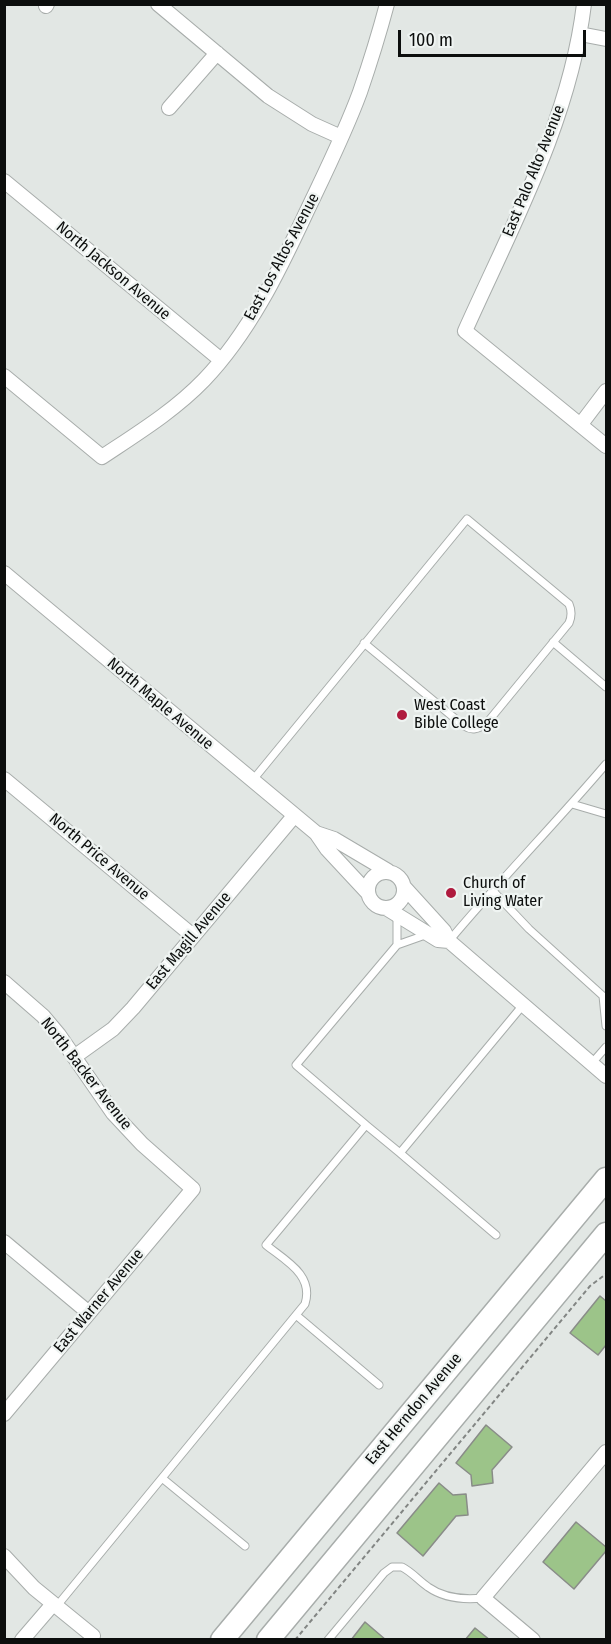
<!DOCTYPE html>
<style>
body{margin:0}
#map{position:relative;width:611px;height:1644px;overflow:hidden;background:#e2e7e4;font-family:"Fira Sans Condensed",sans-serif}
canvas{display:block}
.frame{position:absolute;inset:0;border:6px solid #0c0e0d;pointer-events:none}
.scale{position:absolute;left:398px;top:30px;width:188px;height:27px;box-sizing:border-box;border:3px solid #0c0e0d;border-top:0;padding-left:8px;font-size:18px;line-height:21px;white-space:nowrap;color:#0c0e0d;-webkit-text-stroke:4px #eff4f2;paint-order:stroke}
</style>
<div id="map">
<canvas width="611" height="1644"></canvas>
<div class="frame"></div>
<div class="scale">100 m</div>
</div>
<script>
const g = document.querySelector('canvas').getContext('2d');
g.lineJoin = 'round';
function paint(path, color) { g.fillStyle = color; g.fill(path, 'evenodd'); }
function stroke(path, color, width, dash) { g.strokeStyle = color; g.lineWidth = width; g.lineCap = dash ? 'butt' : 'round'; g.setLineDash(dash || []); g.stroke(path); }
function drawText(font, color, halo, rows, align = 'center') {
  g.font = font + ' "Fira Sans Condensed",sans-serif'; g.lineWidth = 4.5; g.setLineDash([]); g.textBaseline = 'middle'; g.strokeStyle = halo; g.fillStyle = color; for (const [text, x, y, turn = 0] of rows) {
    g.save(); g.translate(x, y); g.rotate((+turn || 0) * Math.PI / 180); g.textAlign = isNaN(turn) ? turn : align; if (halo) g.strokeText(text, 0, 0); g.fillText(text, 0, 0); g.restore();
  }
}
const building = new Path2D(`
 M 600,1296 L 606,1301 L 606,1345 L 598,1355 L 570,1333 Z
 M 486,1425 L 512,1447 L 492,1470 L 493,1483 L 472,1486 L 471,1475 L 456,1463 Z
 M 439,1483 L 453,1495 L 466,1494 L 468,1515 L 456,1516 L 423,1556 L 397,1533 Z
 M 576,1522 L 606,1547 L 606,1551 L 574,1589 L 543,1562 Z
 M 365,1622 L 386,1640 L 351,1640 Z
 M 475,1628 L 490,1640 L 465,1640 Z`);
const path = new Path2D(`
 M 295,1640 L 590,1286 L 606,1274`);
const service = new Path2D(`
 M 553,642 L 606,687
 M 252,781 L 467,519 L 569,604 C 572,611 572,616 569,623 L 486,724 C 478,729 472,731 464,726 L 364,643
 M 572,804 L 606,814
 M 492,890 L 529,929 L 603,996 L 606,1026
 M 397,915 L 397,945 L 428,934
 M 449,941 C 500,880 555,824 606,764
 M 592,1063 L 606,1047
 M 366,1125 L 400,1153
 M 496,1235 L 400,1153 L 523,1005
 M 296,1315 L 379,1385
 M 162,1478 L 245,1546
 M 56,1607 L 305,1304 C 314,1275 286,1261 266,1245 L 366,1125 L 296,1065 L 397,945
 M 328,1640 L 384,1573 L 392,1567 L 402,1567 C 412,1572 419,1581 428,1587 C 445,1599 464,1600 483,1598`);
const minor = new Path2D(`
 M 158,4 L 268,96 L 312,124 L 341,137
 M 584,4 C 570,120 512,226 465,331 L 606,446
 M 46,6 L 47,4
 M 580,34 L 606,39
 M 169,108 L 217,53
 M 4,181 L 221,360
 M 4,376 L 102,457 C 138,433 174,411 204,380 C 249,333 279,271 306,213 C 325,173 345,133 360,92 C 370,63 379,34 387,4
 M 581,424 L 606,391
 M 4,573 L 316,833 L 327,849 L 367,892
 M 4,779 L 193,936
 M 316,833 L 334,839 L 388,871
 M368 890a18 18 0 1 1 36 0a18 18 0 1 1-36 0Z
 M 404,887 L 444,931 L 449,941 L 606,1076
 M 386,908 L 438,940 L 449,941
 M 4,982 L 43,1016 L 59,1035 L 113,1113 L 142,1144 L 193,1189 L 4,1414
 M 74,1057 L 113,1029 L 133,1008 L 294,816
 M 4,1242 L 89,1313
 M 4,1556 L 34,1588 L 93,1636
 M 22,1640 L 53,1604
 M 533,1640 L 483,1598 L 606,1452`);
const primary = new Path2D(`
 M 222,1640 L 606,1179
 M 268,1640 L 606,1234`);
const markers = [
 [402,715,6,"#af1b3e"],
 [451,893,6,"#af1b3e"]
];
const streetNames = [
 ["East Palo Alto Avenue",534,171,-68],
 ["East Los Altos Avenue",282,257,-62],
 ["North Jackson Avenue",113,271,40],
 ["North Maple Avenue",160,704,40],
 ["North Price Avenue",99,857,40],
 ["East Magill Avenue",189,941,-50],
 ["North Backer Avenue",86,1074,52],
 ["East Warner Avenue",99,1301,-50],
 ["East Herndon Avenue",414,1409,-50]
];
const poiNames = [
 ["West Coast",414,706],
 ["Bible College",414,724],
 ["Church of",463,884],
 ["Living Water",463,902]
];
paint(building, '#9cc489');
stroke(building, '#898c88', 1.5);
stroke(service, '#a8adab', 9);
stroke(minor, '#a8adab', 16);
stroke(primary, '#a8adab', 25);
stroke(path, '#828583', 2, [4.5, 3]);
stroke(service, '#fff', 7);
stroke(minor, '#fff', 14);
stroke(primary, '#fff', 22);
for (const [x, y, r, color] of markers) { const dot = new Path2D(); dot.arc(x, y, r, 0, 2 * Math.PI); g.fillStyle = color; g.fill(dot); stroke(dot, '#eff4f2', 2); }
drawText('16px', '#0c0e0d', '#eff4f2', streetNames);
drawText('16px', '#0c0e0d', '#eff4f2', poiNames, 'left');
</script>
